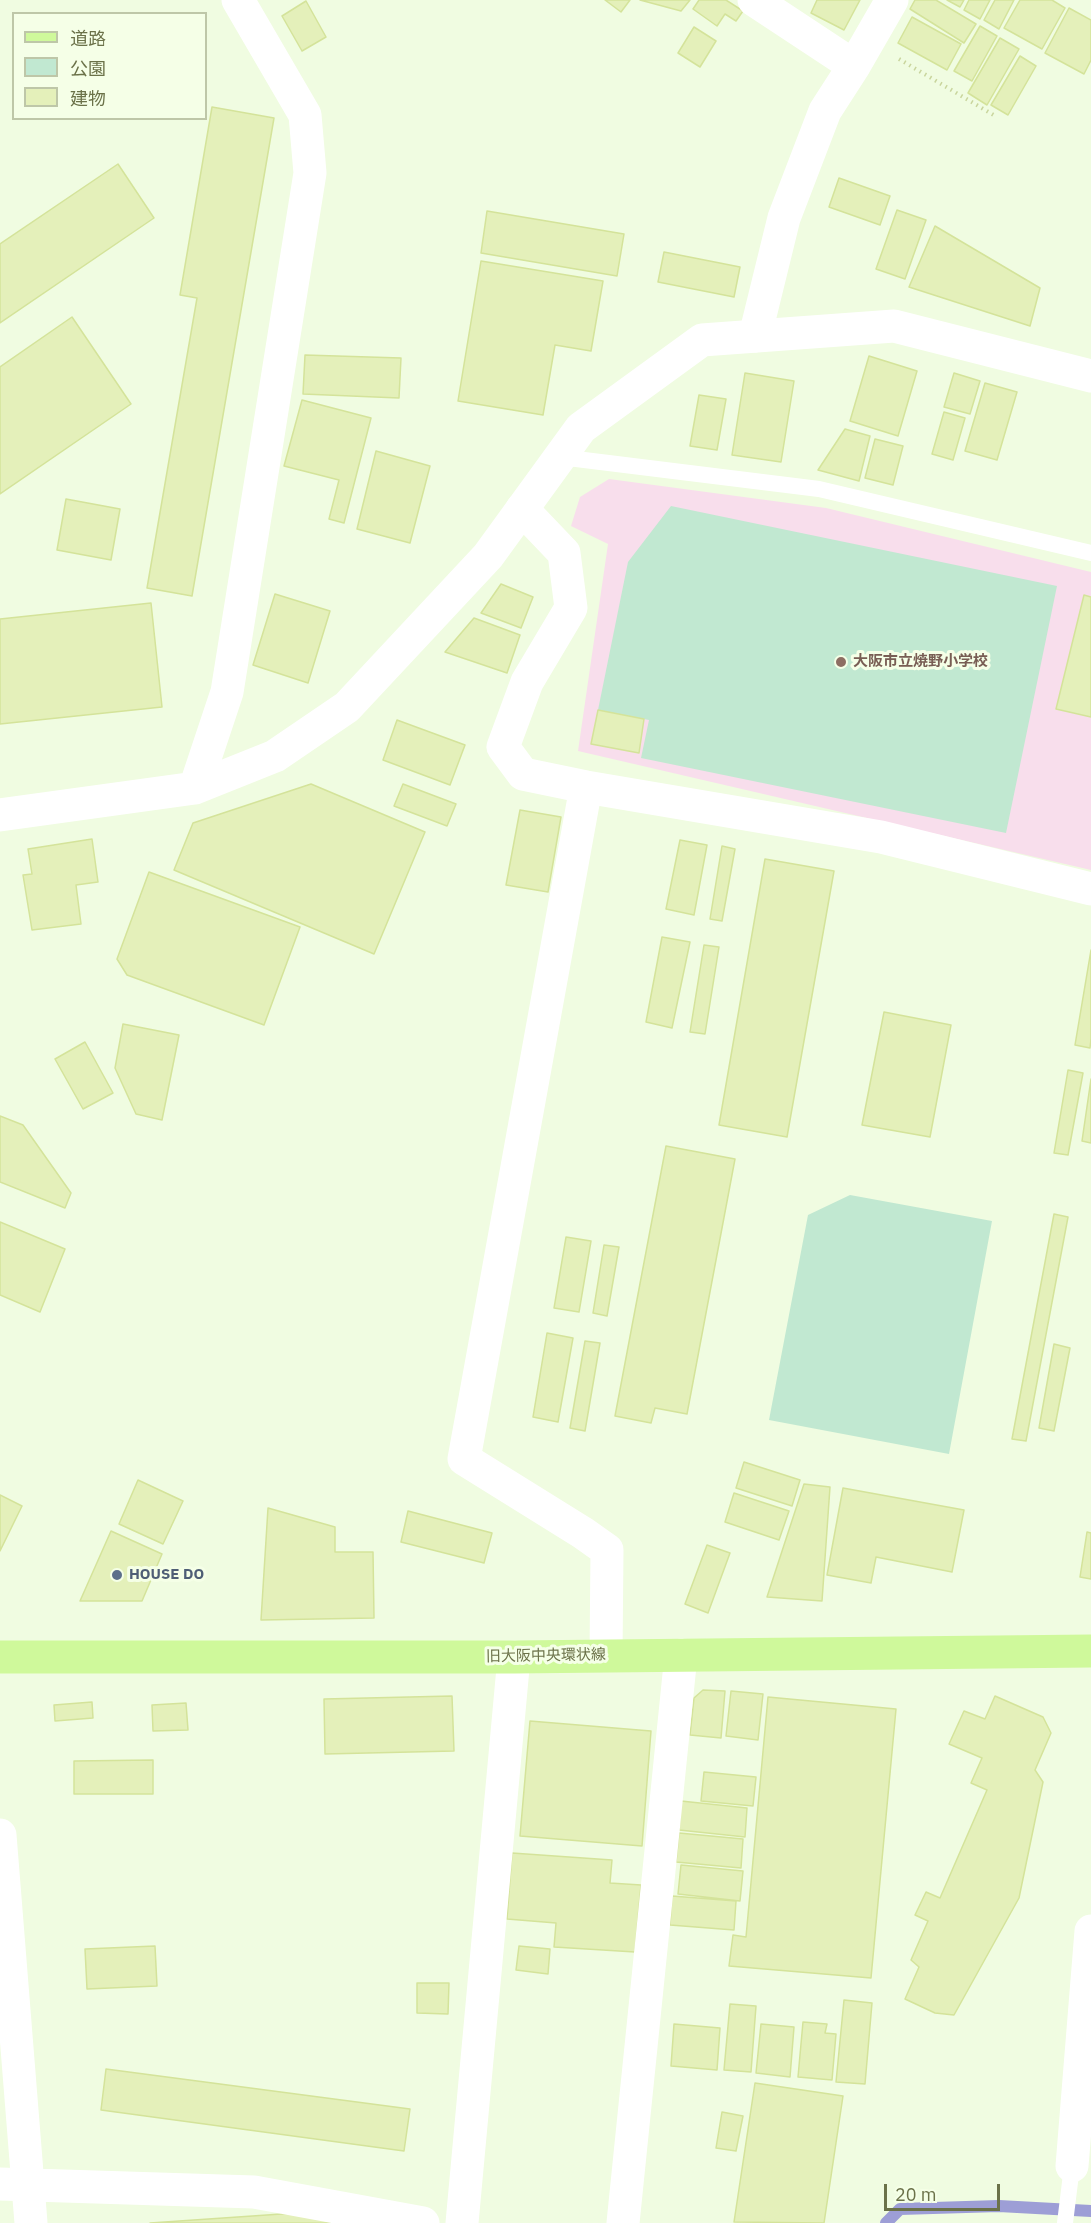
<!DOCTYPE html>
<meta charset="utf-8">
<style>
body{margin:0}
#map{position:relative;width:1091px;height:2223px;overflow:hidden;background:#f0fce1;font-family:"IBM Plex Sans","Noto Sans JP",sans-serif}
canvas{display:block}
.legend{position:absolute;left:12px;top:12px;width:195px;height:108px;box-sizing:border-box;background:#f5ffe7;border:2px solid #bec7a8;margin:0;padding:8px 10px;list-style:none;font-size:18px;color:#6b7249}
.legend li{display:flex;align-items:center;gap:12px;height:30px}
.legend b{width:30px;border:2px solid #bec7a8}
.scale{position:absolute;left:884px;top:2184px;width:116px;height:27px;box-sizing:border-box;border:3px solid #6b7249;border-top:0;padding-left:8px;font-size:18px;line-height:21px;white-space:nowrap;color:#6b7249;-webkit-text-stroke:4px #f5ffe7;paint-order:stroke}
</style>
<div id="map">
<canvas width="1091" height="2223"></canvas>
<ul class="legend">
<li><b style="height:8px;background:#cff99b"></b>道路</li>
<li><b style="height:16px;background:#c1e8d1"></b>公園</li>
<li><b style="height:16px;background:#e4f0ba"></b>建物</li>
</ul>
<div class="scale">20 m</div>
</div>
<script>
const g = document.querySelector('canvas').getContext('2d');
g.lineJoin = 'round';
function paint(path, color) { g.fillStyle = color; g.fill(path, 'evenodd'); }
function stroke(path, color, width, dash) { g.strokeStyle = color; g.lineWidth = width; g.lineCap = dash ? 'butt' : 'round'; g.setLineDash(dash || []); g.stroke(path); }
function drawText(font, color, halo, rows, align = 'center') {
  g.font = font + ' "IBM Plex Sans","Noto Sans JP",sans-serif'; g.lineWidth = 6; g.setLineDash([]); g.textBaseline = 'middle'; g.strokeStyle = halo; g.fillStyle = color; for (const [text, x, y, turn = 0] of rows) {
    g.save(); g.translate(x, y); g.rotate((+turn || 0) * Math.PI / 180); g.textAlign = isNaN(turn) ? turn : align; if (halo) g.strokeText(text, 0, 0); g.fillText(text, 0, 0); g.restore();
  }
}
const education = new Path2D(`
 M 609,479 L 826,508 L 1091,572 L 1091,870 L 578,751 L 608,544 L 571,526 L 580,497 Z`);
const green = new Path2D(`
 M 671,506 L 1057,586 L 1006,833 L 641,758 L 649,720 L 598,710 L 628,562 Z
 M 850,1195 L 992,1221 L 949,1454 L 769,1420 L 808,1215 Z`);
const stream = new Path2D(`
 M 886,2223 L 900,2209 L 999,2206 L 1091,2211`);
const building = new Path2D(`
 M 605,0 L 630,0 L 621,12 Z
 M 640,0 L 690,0 L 681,11 Z
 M 699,0 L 726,0 L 743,11 L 736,21 L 725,14 L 717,26 L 693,9 Z
 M 817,0 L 860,0 L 844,30 L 811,13 Z
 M 915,0 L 936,0 L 976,24 L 964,43 L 910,9 Z
 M 947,0 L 964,0 L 960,7 Z
 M 969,0 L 990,0 L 980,19 L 964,10 Z
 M 995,0 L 1014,0 L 999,29 L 984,20 Z
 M 1020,0 L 1052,0 L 1065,8 L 1042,49 L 1004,28 Z
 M 306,1 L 326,37 L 302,51 L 282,16 Z
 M 1069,8 L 1091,20 L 1091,60 L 1084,74 L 1045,53 Z
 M 912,17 L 961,44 L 947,70 L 898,43 Z
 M 980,26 L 997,36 L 972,81 L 954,71 Z
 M 694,27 L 716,41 L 700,67 L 678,53 Z
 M 1000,38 L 1019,49 L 987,105 L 968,93 Z
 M 1020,56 L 1036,66 L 1008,115 L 991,105 Z
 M 212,107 L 274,118 L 192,596 L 147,588 L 197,298 L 180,295 Z
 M 118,164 L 154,218 L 0,323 L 0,244 Z
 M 839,178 L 890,196 L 880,225 L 829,207 Z
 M 897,210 L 926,220 L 905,279 L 876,269 Z
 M 487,211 L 624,234 L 617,276 L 481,253 Z
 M 935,226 L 1040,288 L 1030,326 L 909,287 Z
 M 664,252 L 740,267 L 734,297 L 658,282 Z
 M 481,261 L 603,281 L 591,351 L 555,345 L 543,415 L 458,401 Z
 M 72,317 L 131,404 L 0,494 L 0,367 Z
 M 305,355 L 401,358 L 399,398 L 303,394 Z
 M 869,356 L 917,371 L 898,436 L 850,421 Z
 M 745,373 L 794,381 L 781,462 L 732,455 Z
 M 954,373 L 980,381 L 970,414 L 944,407 Z
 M 985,383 L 1017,392 L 997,460 L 965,451 Z
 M 699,395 L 726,399 L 717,450 L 690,446 Z
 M 302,400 L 371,418 L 344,523 L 329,519 L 339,480 L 284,466 Z
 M 944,412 L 965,418 L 953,460 L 932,454 Z
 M 845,429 L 870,436 L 859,481 L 818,470 Z
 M 875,439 L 903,446 L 893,485 L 865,478 Z
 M 376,451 L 430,466 L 410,543 L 357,529 Z
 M 66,499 L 120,509 L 111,560 L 57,550 Z
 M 501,584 L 533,597 L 521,628 L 481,613 Z
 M 275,594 L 330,611 L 308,683 L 253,665 Z
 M 1084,595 L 1091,597 L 1091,717 L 1056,709 Z
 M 151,603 L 162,707 L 0,724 L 0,619 Z
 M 474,618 L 520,635 L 507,673 L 445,652 Z
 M 598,710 L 644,719 L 639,753 L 591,744 Z
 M 397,720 L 465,745 L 450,785 L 383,760 Z
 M 311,784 L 425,832 L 374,954 L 174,870 L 193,823 Z
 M 403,784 L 456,804 L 447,826 L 394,806 Z
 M 520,810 L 561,817 L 548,892 L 506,885 Z
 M 92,839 L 98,882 L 76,885 L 81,924 L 32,930 L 23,875 L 32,874 L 28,849 Z
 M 680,840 L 707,845 L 694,915 L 666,909 Z
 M 722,846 L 735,849 L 722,921 L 710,919 Z
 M 765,859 L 834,871 L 787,1137 L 719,1125 Z
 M 149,872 L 300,927 L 264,1025 L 127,975 L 117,959 Z
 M 662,937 L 690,942 L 672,1028 L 646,1022 Z
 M 704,945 L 719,947 L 705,1034 L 690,1032 Z
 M 1091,950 L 1091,1039 L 1090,1048 L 1075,1045 Z
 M 884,1012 L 951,1025 L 930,1137 L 862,1125 Z
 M 123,1024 L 179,1035 L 162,1120 L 136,1114 L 115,1068 Z
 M 85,1042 L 113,1093 L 83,1109 L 55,1059 Z
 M 1068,1070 L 1083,1073 L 1068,1155 L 1054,1153 Z
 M 1091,1079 L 1091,1143 L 1082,1141 Z
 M 0,1116 L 23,1125 L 71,1193 L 65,1208 L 0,1182 Z
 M 666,1146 L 735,1159 L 687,1414 L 655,1408 L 651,1423 L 615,1416 Z
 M 1054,1214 L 1068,1217 L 1026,1441 L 1012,1439 Z
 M 0,1222 L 65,1249 L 40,1312 L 0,1295 Z
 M 566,1237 L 591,1241 L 579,1312 L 554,1308 Z
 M 604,1245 L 619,1247 L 607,1316 L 593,1313 Z
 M 547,1333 L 573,1338 L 558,1422 L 533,1417 Z
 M 585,1341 L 600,1343 L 585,1431 L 570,1428 Z
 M 1054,1344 L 1070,1348 L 1054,1431 L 1039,1428 Z
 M 744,1462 L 800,1480 L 792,1506 L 736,1488 Z
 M 138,1480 L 183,1501 L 163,1544 L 119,1524 Z
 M 804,1484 L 830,1487 L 822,1601 L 767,1597 Z
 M 843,1488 L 964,1510 L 952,1572 L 876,1557 L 871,1583 L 827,1575 Z
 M 734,1493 L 789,1511 L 779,1540 L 725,1522 Z
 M 0,1495 L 22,1506 L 0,1551 Z
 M 268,1508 L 335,1527 L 335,1552 L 373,1552 L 374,1618 L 261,1620 Z
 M 408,1511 L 492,1533 L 484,1563 L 401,1542 Z
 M 111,1531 L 162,1554 L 142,1601 L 80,1601 Z
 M 1087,1532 L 1091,1533 L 1091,1579 L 1080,1577 Z
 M 707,1545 L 730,1553 L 708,1613 L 685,1604 Z
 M 703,1690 L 725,1691 L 721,1738 L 690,1735 L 694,1698 Z
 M 731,1691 L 763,1694 L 758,1740 L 726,1736 Z
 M 452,1696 L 454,1751 L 325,1754 L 324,1699 Z
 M 995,1696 L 1043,1717 L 1051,1733 L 1035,1770 L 1043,1782 L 1019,1898 L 954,2015 L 935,2013 L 905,1999 L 919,1967 L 911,1960 L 928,1921 L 915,1915 L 926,1892 L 940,1898 L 987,1790 L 971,1783 L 982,1758 L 949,1744 L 964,1711 L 985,1719 Z
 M 768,1697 L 896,1709 L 871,1978 L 729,1966 L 733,1935 L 746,1937 Z
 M 92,1702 L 93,1718 L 55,1721 L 54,1705 Z
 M 186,1703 L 188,1730 L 153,1731 L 152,1705 Z
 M 530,1721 L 651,1731 L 642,1846 L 520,1836 Z
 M 153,1760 L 153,1794 L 74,1794 L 74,1761 Z
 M 704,1772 L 756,1777 L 753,1806 L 701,1801 Z
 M 681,1801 L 747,1808 L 745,1837 L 679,1830 Z
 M 679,1833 L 743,1839 L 741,1868 L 676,1862 Z
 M 512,1853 L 612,1860 L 610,1883 L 641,1885 L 635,1952 L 554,1947 L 556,1923 L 507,1919 Z
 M 681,1865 L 743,1871 L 740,1901 L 678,1894 Z
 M 672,1896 L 736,1901 L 734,1930 L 670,1925 Z
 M 155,1946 L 157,1986 L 87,1989 L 85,1949 Z
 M 519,1946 L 550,1949 L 548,1974 L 516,1970 Z
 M 417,1983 L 449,1983 L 448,2014 L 417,2013 Z
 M 844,2000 L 872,2003 L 865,2084 L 836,2082 Z
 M 730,2004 L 756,2006 L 751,2072 L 724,2070 Z
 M 803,2022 L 827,2024 L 825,2033 L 836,2034 L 832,2080 L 798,2077 Z
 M 674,2024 L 720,2028 L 717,2070 L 671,2066 Z
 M 761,2024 L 794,2027 L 790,2077 L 756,2073 Z
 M 106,2069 L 410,2109 L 404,2151 L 101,2110 Z
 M 755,2083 L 843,2096 L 824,2223 L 734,2222 Z
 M 722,2112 L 743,2116 L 736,2151 L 716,2148 Z
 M 296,2213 L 342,2223 L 150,2223 Z`);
const path = new Path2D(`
 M 899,59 L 997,117`);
const service = new Path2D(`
 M 560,457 L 819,489 L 1091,553
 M 1065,2223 L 1072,2166`);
const minor = new Path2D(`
 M 754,0 L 854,66
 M 755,336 L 784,218 L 825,111 L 854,66 L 892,0
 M 522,509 L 564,553 L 571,608 L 527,682 L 503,747 L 523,774 L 586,787 L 881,837 L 1091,889
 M 586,787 L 464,1459 L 583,1533 L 607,1550 L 606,1655
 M 0,1835 L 31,2223
 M 1072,2166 L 1091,1931
 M 0,2184 L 254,2192 L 423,2223
 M 462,2223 L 514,1657
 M 623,2223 L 681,1655`);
const tertiary = new Path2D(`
 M 195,788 L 227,692 L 310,173 L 305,115 L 238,0
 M 0,815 L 195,788 L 275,756 L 347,707 L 488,556 L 581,428 L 702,340 L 894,326 L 1091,376`);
const primary = new Path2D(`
 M 0,1657 L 514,1657 L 1091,1651`);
const markers = [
 [841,662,6,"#8d6e63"],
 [117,1575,6,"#5c6f8a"]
];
const educationNames = [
 ["大阪市立焼野小学校",853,662]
];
const serviceNames = [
 ["HOUSE DO",129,1575]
];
const streetNames = [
 ["旧大阪中央環状線",546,1656,-1]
];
paint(education, '#f8deec');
paint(green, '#c1e8d1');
stroke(stream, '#9d9ed6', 12);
paint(building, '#e4f0ba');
stroke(building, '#d4e39a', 1.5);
stroke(path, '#c9d59d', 4, [1.5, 4.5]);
stroke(service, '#fff', 16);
stroke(minor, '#fff', 33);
stroke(tertiary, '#fff', 33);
stroke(primary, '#cff99b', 33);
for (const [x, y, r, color] of markers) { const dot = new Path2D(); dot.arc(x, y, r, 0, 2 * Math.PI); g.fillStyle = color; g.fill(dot); stroke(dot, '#f5ffe7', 2); }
drawText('bold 15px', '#785e54', '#f5ffe7', educationNames, 'left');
drawText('bold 15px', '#4e5e75', '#f5ffe7', serviceNames, 'left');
drawText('15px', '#6b7249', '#f5ffe7', streetNames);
</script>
